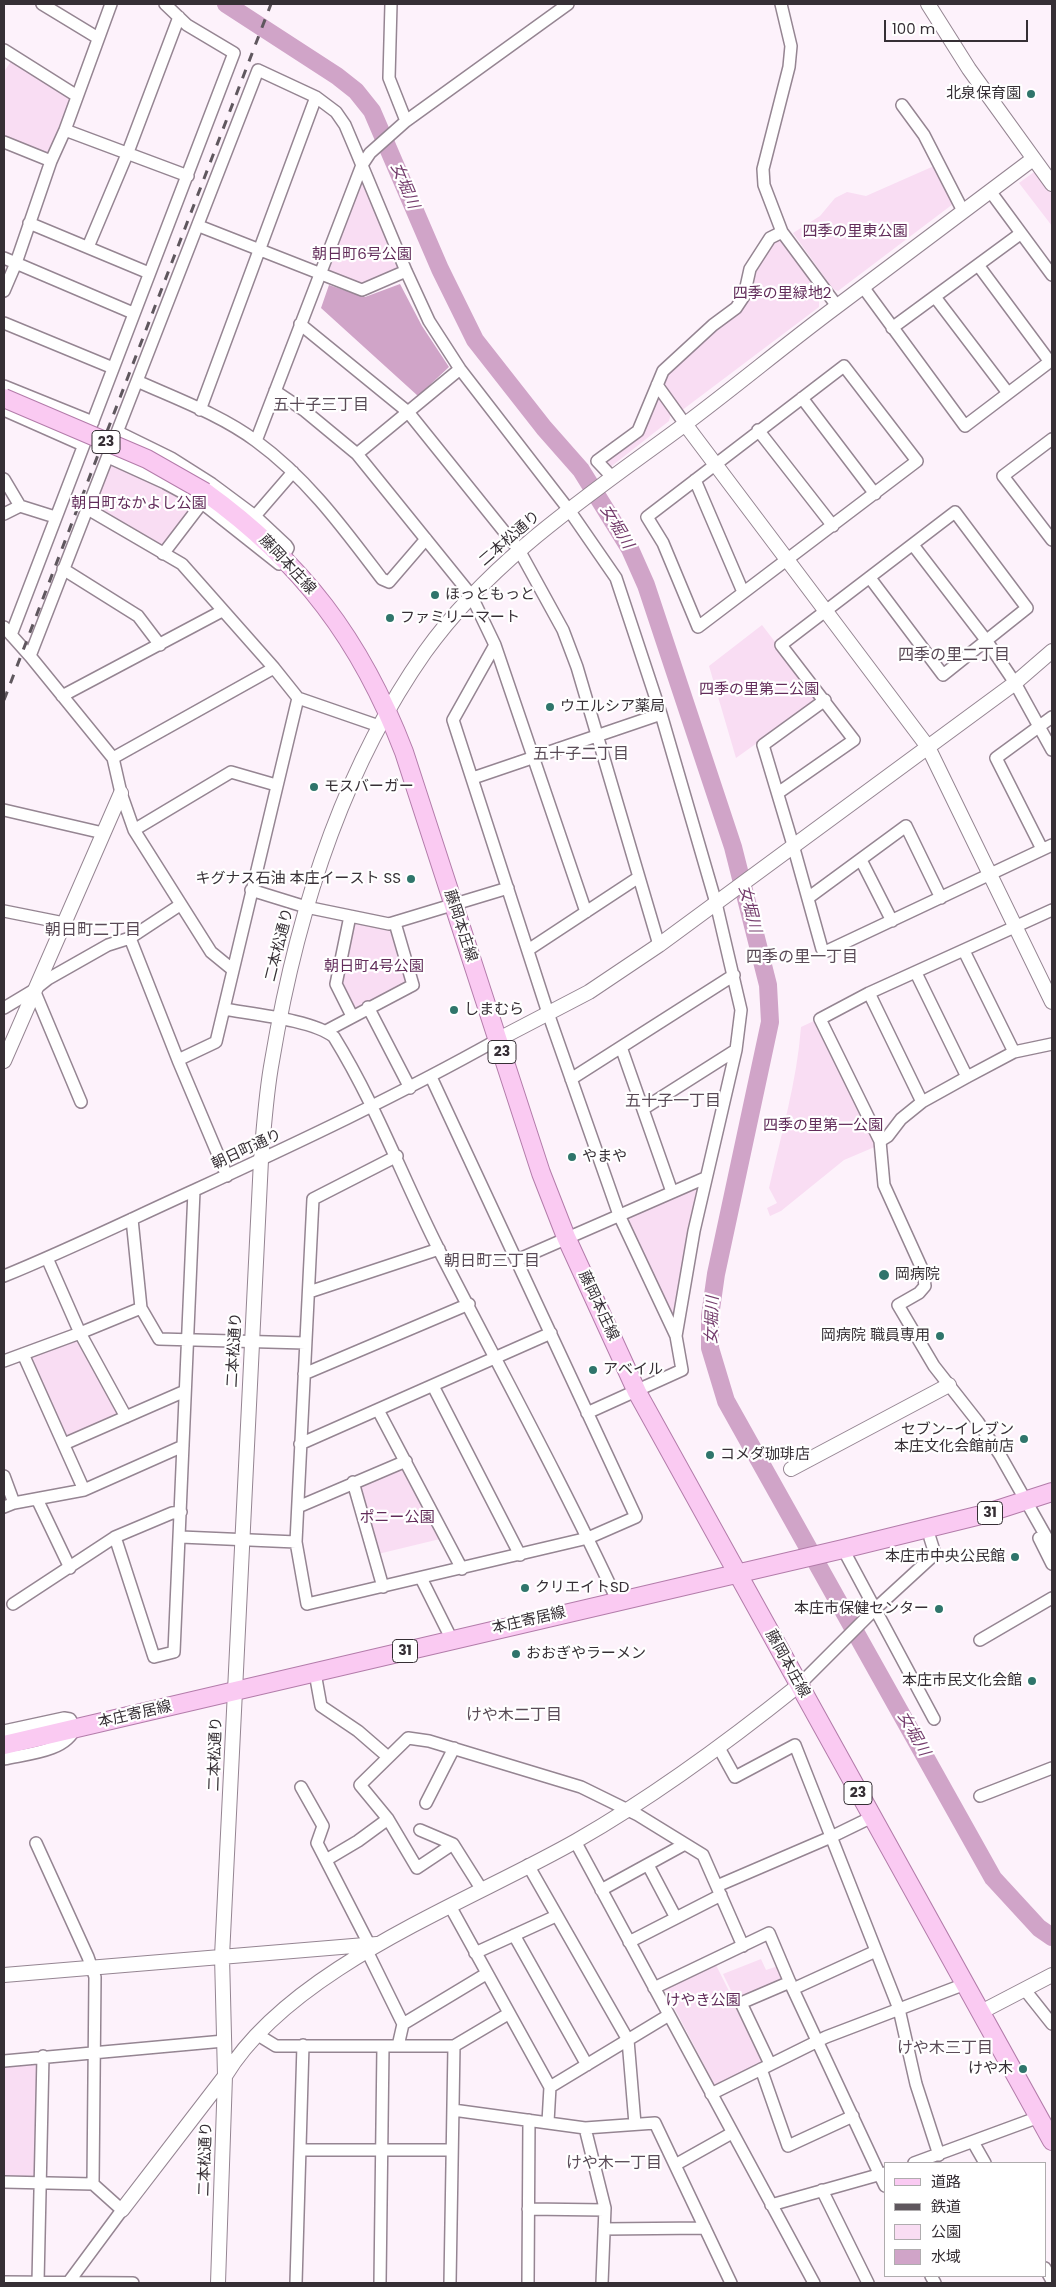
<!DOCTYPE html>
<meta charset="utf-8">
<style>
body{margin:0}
#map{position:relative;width:1056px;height:2287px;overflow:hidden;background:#fdf2fb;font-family:Poppins,"Noto Sans JP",sans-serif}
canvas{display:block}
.frame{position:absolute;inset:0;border:5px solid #362f35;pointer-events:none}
.legend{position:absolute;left:884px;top:2162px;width:162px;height:115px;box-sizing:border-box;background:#fff;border:1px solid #afacae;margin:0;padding:6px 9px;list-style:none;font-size:15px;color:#362f35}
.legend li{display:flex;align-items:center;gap:10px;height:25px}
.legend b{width:25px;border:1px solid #afacae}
.scale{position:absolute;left:884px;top:20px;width:144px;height:22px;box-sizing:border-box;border:2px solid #362f35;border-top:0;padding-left:6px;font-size:15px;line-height:18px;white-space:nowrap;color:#362f35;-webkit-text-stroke:4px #fff;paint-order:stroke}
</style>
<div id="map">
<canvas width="1056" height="2287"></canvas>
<div class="frame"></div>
<ul class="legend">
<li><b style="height:6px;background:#facaf2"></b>道路</li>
<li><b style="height:6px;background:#5f575e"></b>鉄道</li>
<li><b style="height:14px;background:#f9ddf3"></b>公園</li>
<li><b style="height:14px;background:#d0a4c8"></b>水域</li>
</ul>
<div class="scale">100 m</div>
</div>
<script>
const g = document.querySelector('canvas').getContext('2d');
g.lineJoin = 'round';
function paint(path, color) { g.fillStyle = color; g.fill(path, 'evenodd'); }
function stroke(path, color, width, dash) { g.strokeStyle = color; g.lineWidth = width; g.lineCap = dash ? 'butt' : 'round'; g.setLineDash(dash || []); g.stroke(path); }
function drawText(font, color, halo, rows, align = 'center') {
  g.font = font + ' Poppins,"Noto Sans JP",sans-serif'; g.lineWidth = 4.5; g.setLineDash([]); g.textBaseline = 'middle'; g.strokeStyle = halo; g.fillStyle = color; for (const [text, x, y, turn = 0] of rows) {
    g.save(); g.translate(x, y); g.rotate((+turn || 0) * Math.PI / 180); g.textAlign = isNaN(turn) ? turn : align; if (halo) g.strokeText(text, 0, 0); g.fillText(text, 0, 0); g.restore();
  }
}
const green = new Path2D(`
 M 11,61 L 68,95 L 71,100 L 50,153 L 47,154 L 4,137 L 4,72 Z
 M 934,166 L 955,201 L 953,204 L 838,291 L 833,289 L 793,233 L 820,216 L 835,198 L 847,192 L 866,196 Z
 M 1034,172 C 1056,180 1052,207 1052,226 L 1019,183 Z
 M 359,181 L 362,182 L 400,268 L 362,287 L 328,273 L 325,267 Z
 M 780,238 L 819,288 L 819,307 L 681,411 L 661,384 L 664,374 L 718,324 L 737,312 L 753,271 L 772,242 Z
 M 659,396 L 671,413 L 669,421 L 608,469 L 601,462 L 642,431 L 653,399 Z
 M 114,463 L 142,474 L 193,504 L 193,507 L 162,547 L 95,510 L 94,505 L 109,465 Z
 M 762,625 L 816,695 L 813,703 L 736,758 L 709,666 Z
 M 357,922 L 389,927 L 394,934 L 408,979 L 407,984 L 358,1009 L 353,1006 L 341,983 L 353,924 Z
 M 816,1020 L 877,1146 L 844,1160 L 781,1211 L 770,1216 L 767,1208 L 777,1203 L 769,1188 C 781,1135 797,1081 801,1027 Z
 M 692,1187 L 699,1189 L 684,1255 L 675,1313 L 670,1315 L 626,1223 L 628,1218 Z
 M 74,1339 L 79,1341 L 119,1414 L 68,1437 L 64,1436 L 31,1359 L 33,1354 Z
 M 402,1467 L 440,1539 L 378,1554 L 359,1489 L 360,1484 Z
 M 761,1959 L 766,1970 L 778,1966 L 785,1982 L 736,2001 L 723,1974 Z
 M 715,1963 L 763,2059 L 762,2064 L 719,2085 L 714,2084 L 665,1990 L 666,1986 Z
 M 37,2059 L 40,2064 L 36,2179 L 4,2178 L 4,2064 Z`);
const water = new Path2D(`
 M 400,284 L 422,326 L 449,367 L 418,396 L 321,308 L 329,285 L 365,297 Z`);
const river = new Path2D(`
 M 226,4 L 337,76 L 356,91 L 372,111 L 440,269 L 475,340 L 544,428 L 581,470 L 630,549 L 646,585 L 733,847 L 768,985 L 770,1022 L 716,1274 L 710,1316 L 710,1348 L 726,1401 L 993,1878 L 1039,1928 L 1052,1937`);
const minor = new Path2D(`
 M 42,4 L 98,38
 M 391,4 L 389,78 L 406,121
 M 781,4 L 791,46 L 789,67 L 763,169 L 764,185 L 782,232 L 837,306
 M 4,50 L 77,96
 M 902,105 L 924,135 L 963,211
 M 65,130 L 188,176
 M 4,142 L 51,161
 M 990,191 L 1052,275
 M 29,223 L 149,273
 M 199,226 L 362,290 L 406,271
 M 88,247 L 128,152 L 179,17
 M 4,258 L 133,313
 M 978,265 L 1050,362
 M 863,287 L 965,426 L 1052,360
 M 4,291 L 16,263 L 51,161 L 65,130 L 111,4
 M 935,297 L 1008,393
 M 4,323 L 113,368
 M 300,324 L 408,412 L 519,550 L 563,630 L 577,667 L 659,945
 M 892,328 L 1020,234
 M 844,366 L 917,461 L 698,627 L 663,543 L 647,517 Z
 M 137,381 C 177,399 221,415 256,441 C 308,479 344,529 382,579 L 389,582 L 426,539
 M 657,385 L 685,424
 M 4,386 L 93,422
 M 275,391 L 305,411 L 357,454 L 471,595 L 495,645 L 586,912
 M 802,398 L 875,494
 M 4,410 L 83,445
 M 200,410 L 316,97
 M 758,430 L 833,526
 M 118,432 L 171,458 L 212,484 L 255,516 L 286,545 L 288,548 L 283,557
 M 1052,439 L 1003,476 L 1052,540
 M 256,441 L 362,165 L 370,153 L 406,121 L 568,4
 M 357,454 L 460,369
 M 108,457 L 165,483 L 202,503 L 279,564
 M 612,477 L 597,461 L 638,431 L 663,371 L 713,325 L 736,308 L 744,296 L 750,269 L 770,238 L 782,232
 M 4,479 L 20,506 L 55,517
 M 695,480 L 743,592
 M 86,508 L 182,564 L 274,668 L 298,698 L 379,726
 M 4,514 L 20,506
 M 255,516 L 293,472
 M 913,545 L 986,640 L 1015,683 L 1052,750
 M 163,554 L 202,503
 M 63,569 L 138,616 L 160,645
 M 4,627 L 30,656 L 113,758 L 121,793 L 134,830 L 211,952 L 233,970
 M 11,635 L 234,53 L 187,25 L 165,4
 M 495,645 L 453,720 L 548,1013 L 619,1215 L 676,1336 L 682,1370 L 587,1413
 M 30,656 L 258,70 L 316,97 L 336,112 L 345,125 L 356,151 L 406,271 L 429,321 L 460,369 L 569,510 L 616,578 L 661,714 L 716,903 L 741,1010 L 736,1050 L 694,1231 L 676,1336
 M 62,696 L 222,611
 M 825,700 L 763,745 L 793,845 L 822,949 L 827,951 L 1052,845
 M 113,758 L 274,668
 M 473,778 L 661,714
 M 778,793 L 854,740 L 781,645 L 955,512 L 1027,608 L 943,675 L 870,578
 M 4,810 L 103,833
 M 134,830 L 231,772 L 276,785
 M 1042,849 L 996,758 L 1052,717
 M 861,860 L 892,921
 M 251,890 L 306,907 L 389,924 L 508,888
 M 808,898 L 906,826 L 941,898
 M 1052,910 L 869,993 L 820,1019 L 880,1141 L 884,1185 L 923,1271 L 925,1286 L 919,1293 L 898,1305 L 934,1366 L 978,1422 L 1000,1455 L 1052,1547
 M 4,911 L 64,923
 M 350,916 L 336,984 L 352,1016
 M 130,938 L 178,1060 L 227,1176
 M 528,950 L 639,877
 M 964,951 L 1014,1052
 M 916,973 L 967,1077
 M 34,990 L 81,1102
 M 869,993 L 922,1102
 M 368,1007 L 410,1088
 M 4,1008 L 34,990 L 48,979 L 108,945 L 130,938 L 180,905
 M 224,1009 C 251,1014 314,1020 334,1037 C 376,1105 403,1179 439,1250 C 499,1367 562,1482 617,1600
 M 326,1031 L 413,985 L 395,923
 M 621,1047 L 672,1192
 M 178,1060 L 216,1042 L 298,698
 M 571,1079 L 734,975
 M 643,1109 L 736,1050
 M 880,1141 L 888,1136 L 901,1119 L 922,1102 L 967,1077 L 1014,1052 L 1052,1044
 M 397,1156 L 313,1199 L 296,1542 L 307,1604 L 588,1538 L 636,1517 L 431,1077
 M 132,1219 L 141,1308 L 159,1339 L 305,1343
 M 47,1258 L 80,1333 L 126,1417
 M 517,1260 L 705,1178
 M 4,1276 C 68,1250 131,1219 195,1190 C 297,1143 399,1095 497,1040
 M 309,1292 L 439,1249
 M 23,1354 L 84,1490
 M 4,1361 L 80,1333 L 141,1308
 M 304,1374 L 469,1304
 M 433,1386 L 520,1555
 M 378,1410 L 462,1569
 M 64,1444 L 185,1391
 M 300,1444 L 551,1333
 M 4,1476 L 14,1503
 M 353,1482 L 383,1587
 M 37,1499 L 70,1568
 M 4,1507 L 14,1503 L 84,1490 L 183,1446
 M 298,1507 L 406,1461
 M 115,1537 L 154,1657 L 174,1652 L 194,1191
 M 181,1537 L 296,1542
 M 1039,1538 L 1052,1564
 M 843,1549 L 934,1719
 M 421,1578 L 452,1640
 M 13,1604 L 115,1537 L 172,1513 L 181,1512
 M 980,1640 L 1052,1598
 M 315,1673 L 321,1706 L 358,1731 L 388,1757
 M 799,1685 L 874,1610 L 935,1554 L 930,1538
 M 4,1731 L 64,1718 L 70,1719 L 75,1728 C 66,1752 25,1754 4,1759
 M 719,1748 L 735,1777 L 795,1745 L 899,2009 L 916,2084 L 939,2155
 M 301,1787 L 323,1826 L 317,1843 L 369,1944
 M 980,1796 L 1052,1768
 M 426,1803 L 454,1748
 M 420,1830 L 453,1844
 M 575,1841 L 814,2283
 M 36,1843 L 88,1957 L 95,1977 L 93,2184
 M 326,1860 L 358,1841 L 388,1819
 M 528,1865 L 628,2040 L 635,2124
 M 648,1865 L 676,1918
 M 717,1886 L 831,1837 L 872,1817
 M 482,1890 L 453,1844 L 417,1868 L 388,1819 L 360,1785 L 408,1738 L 429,1741 L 581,1787 L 638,1815 L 703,1855 L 743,1946
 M 601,1890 L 685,1844
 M 450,1906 L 550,2087 L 548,2122
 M 514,1935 L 587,2065
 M 629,1942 L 721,1895
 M 367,1951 L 403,2024 L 398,2046
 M 475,1953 L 556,1916
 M 654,1988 L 769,1933 L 791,1985 L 885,2186
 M 793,1989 L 876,1951
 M 1025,1990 L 1052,2024
 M 403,2024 L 486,1974
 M 258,2035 L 276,2046 L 454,2046 L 508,2014
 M 4,2061 L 224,2041
 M 770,2064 L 741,2003 L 790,1982
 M 761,2069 L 788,2146 L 853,2116
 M 550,2087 L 669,2015
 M 711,2094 L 826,2037 L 965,1984
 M 453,2110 L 585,2128 L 655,2123 L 731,2283
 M 585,2128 L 605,2208 L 602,2283
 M 973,2142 L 985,2163
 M 300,2150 L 452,2150
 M 914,2163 L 1039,2117
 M 675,2165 L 732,2133
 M 4,2182 L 93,2184 L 122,2210 L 68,2283
 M 822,2190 L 868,2283
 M 771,2205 L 885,2173
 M 528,2209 L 605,2210
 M 604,2229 L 705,2228
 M 1045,2268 L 1052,2281
 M 931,2276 L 935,2283
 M 4,2282 L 133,2283
 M 38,2282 L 43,2056
 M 296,2283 L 303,2045
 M 380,2283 L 383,2046
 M 450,2283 L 454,2046
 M 528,2283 L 529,2120`);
const tertiary = new Path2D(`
 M 928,4 L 969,69 L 1052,184
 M 685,424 L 928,747 L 1052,1002
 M 497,1040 L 589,992 L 659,945 L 1015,683 L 1052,651
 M 4,1061 L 121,793
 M 791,1469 L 949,1385
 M 4,1975 L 377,1944
 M 981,2012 L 1052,1975
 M 122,2210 L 225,2076 C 291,1967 467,1903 576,1841 C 655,1796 728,1742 799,1685
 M 218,2283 L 225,2076 L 222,1956 L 261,1160 C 264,1127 266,1093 272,1061 C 296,917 340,773 425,652 C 492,558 592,493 684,425 C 735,387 785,345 836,307 C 902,257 968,208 1033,159`);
const primary = new Path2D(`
 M 205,492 C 302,562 361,640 404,752 L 541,1173 L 566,1237 L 637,1392 L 1052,2141
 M 4,1745 L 843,1549 L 981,1515 L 1052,1492`);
const rail = new Path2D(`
 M 4,700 L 271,4`);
const primaryBridge = new Path2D(`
 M 4,398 L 147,459 L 205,492`);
const markers = [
 [1031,94,5,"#2f756b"],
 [435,595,5,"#2f756b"],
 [390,618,5,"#2f756b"],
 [550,707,5,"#2f756b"],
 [314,787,5,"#2f756b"],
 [411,879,5,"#2f756b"],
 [454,1010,5,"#2f756b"],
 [572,1157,5,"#2f756b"],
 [884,1275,6,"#2f756b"],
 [940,1336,5,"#2f756b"],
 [593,1370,5,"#2f756b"],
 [1024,1439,5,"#2f756b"],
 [710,1455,5,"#2f756b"],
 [1015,1557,5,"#2f756b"],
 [525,1588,5,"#2f756b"],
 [939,1609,5,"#2f756b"],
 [516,1654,5,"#2f756b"],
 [1032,1681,5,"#2f756b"],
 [1023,2069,5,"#2f756b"]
];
const shields = [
 [106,442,28],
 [502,1052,28],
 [990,1513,25],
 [405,1651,25],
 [858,1793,28]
];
const shieldNames = [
 ["23",106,442],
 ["23",502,1052],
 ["31",990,1513],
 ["31",405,1651],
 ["23",858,1793]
];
const poiNames = [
 ["北泉保育園",1021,94,"right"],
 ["ほっともっと",445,595],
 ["ファミリーマート",400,618],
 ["ウエルシア薬局",560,707],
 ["モスバーガー",324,787],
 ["キグナス石油 本庄イースト SS",401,879,"right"],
 ["しまむら",464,1010],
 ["やまや",582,1157],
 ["岡病院",895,1275],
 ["岡病院 職員専用",930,1336,"right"],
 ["アベイル",603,1370],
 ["セブン-イレブン",1014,1430,"right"],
 ["本庄文化会館前店",1014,1447,"right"],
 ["コメダ珈琲店",720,1455],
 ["本庄市中央公民館",1005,1557,"right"],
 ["クリエイトSD",535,1588],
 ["本庄市保健センター",929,1609,"right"],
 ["おおぎやラーメン",526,1654],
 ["本庄市民文化会館",1022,1681,"right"],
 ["けや木",1013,2069,"right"]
];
const parkNames = [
 ["四季の里東公園",855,232],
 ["朝日町6号公園",362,255],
 ["四季の里緑地2",782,294],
 ["朝日町なかよし公園",139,504],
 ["四季の里第二公園",759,690],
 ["朝日町4号公園",374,967],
 ["四季の里第一公園",823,1126],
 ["ポニー公園",397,1518],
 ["けやき公園",703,2001]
];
const streetNames = [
 ["二本松通り",510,539,-41],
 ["藤岡本庄線",287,565,47],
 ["藤岡本庄線",460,926,72],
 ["二本松通り",280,945,-76],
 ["朝日町通り",247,1150,-25],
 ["藤岡本庄線",598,1306,65],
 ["二本松通り",235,1350,-87],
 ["本庄寄居線",529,1621,-13],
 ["藤岡本庄線",787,1664,61],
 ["本庄寄居線",135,1715,-13],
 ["二本松通り",216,1754,-88],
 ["二本松通り",206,2159,-88]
];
const waterNames = [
 ["女堀川",404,186,67],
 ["女堀川",616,527,59],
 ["女堀川",749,909,76],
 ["女堀川",713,1320,-88],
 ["女堀川",913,1734,61]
];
const neighbourhoodNames = [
 ["五十子三丁目",321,406],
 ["四季の里二丁目",954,656],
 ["五十子二丁目",581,755],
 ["朝日町二丁目",93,931],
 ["四季の里一丁目",802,958],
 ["五十子一丁目",673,1102],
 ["朝日町三丁目",492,1262],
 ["けや木二丁目",514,1716],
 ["けや木三丁目",945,2049],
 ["けや木一丁目",614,2164]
];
paint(green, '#f9ddf3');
paint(water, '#d0a4c8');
stroke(river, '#d0a4c8', 18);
stroke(minor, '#958592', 14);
stroke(tertiary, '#958592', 16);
stroke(primary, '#b37caa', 20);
stroke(minor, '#fff', 11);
stroke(tertiary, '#fff', 14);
stroke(primary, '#facaf2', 18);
stroke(rail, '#5f575e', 3, [9, 9]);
stroke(primaryBridge, '#b37caa', 20, []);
stroke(primaryBridge, '#facaf2', 18);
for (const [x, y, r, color] of markers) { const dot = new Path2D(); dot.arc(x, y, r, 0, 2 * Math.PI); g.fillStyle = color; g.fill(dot); stroke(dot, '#fff', 2); }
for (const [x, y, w] of shields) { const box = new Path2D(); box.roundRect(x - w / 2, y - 11.5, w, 23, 4); g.fillStyle = '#fff'; g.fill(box); stroke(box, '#362f35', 1); }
drawText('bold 14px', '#362f35', null, shieldNames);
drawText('15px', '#362f35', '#fff', poiNames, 'left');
drawText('15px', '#622c5a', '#fff', parkNames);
drawText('15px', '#362f35', '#fff', streetNames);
drawText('italic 16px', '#753d6d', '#fff', waterNames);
drawText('16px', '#5a4b57', '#fff', neighbourhoodNames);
</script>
